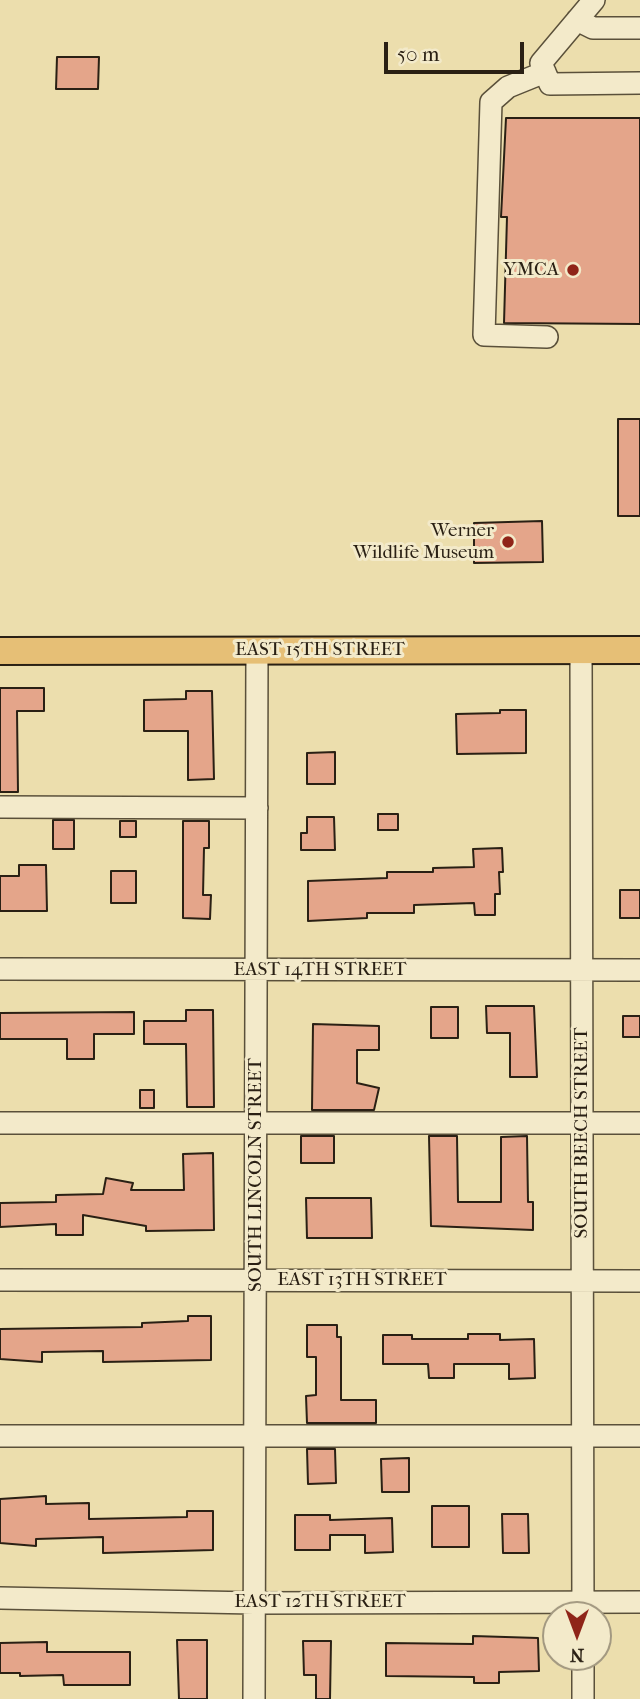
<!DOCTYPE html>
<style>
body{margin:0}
#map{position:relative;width:640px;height:1699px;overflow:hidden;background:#ecdead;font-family:"IM FELL French Canon",serif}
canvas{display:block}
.north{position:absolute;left:542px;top:1601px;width:70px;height:70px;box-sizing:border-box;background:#f3eaca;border:2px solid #a39981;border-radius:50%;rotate:180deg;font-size:19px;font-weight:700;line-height:28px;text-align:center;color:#2a2014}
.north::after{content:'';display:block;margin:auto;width:24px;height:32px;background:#8f2418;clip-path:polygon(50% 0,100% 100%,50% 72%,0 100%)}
.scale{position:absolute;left:384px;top:42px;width:140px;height:32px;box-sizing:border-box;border:4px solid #2a2014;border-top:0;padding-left:9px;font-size:21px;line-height:24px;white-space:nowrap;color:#2a2014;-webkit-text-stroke:5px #f3eaca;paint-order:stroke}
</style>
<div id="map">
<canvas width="640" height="1699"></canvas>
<div class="north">N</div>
<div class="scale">50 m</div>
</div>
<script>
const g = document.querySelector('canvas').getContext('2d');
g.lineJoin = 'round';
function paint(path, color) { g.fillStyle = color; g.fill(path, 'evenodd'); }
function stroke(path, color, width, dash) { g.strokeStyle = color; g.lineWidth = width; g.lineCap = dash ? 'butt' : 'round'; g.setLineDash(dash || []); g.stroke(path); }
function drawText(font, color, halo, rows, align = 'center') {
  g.font = font + ' "IM FELL French Canon",serif'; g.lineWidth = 6; g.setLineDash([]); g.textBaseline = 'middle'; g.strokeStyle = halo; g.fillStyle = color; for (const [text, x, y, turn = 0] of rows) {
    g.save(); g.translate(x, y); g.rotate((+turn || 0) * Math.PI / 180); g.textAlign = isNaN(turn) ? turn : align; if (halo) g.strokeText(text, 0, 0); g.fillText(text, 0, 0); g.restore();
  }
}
const building = new Path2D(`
 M 57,57 L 99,57 L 98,89 L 56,89 Z
 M 506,118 L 640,118 L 640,324 L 504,323 L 507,217 L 501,217 Z
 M 618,419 L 640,419 L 640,516 L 618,516 Z
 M 542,521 L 543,562 L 474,563 L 474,523 Z
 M 0,688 L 44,688 L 44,711 L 17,711 L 18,792 L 0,792 Z
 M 186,691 L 212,691 L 214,779 L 188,780 L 188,731 L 144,731 L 144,700 L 186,699 Z
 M 500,710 L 526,710 L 526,753 L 457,754 L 456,714 L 500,713 Z
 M 335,752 L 335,784 L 307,784 L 307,753 Z
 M 378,814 L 398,814 L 398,830 L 378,830 Z
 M 307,817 L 334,817 L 335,850 L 301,850 L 301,833 L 307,833 Z
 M 53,820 L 74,820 L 74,849 L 53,849 Z
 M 120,821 L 136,821 L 136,837 L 120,837 Z
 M 183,821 L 209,821 L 209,848 L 204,848 L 203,895 L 211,895 L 210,919 L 183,918 Z
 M 502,848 L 503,872 L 499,872 L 500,894 L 495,894 L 495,915 L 475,915 L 474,903 L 414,905 L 414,913 L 367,913 L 367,918 L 308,921 L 308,881 L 387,878 L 387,872 L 433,872 L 433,868 L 474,867 L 473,849 Z
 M 19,865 L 46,865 L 47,911 L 0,911 L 0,876 L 19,876 Z
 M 111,871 L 136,871 L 136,903 L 111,903 Z
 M 620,890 L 640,890 L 640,918 L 620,918 Z
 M 486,1006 L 534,1006 L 537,1077 L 510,1077 L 510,1033 L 487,1033 Z
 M 431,1007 L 458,1007 L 458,1038 L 431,1038 Z
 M 186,1010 L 213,1010 L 214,1107 L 187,1107 L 186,1044 L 144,1044 L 144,1021 L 186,1021 Z
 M 134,1012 L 134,1034 L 94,1034 L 94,1059 L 67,1059 L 67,1039 L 0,1039 L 0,1013 Z
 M 623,1016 L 640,1016 L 640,1037 L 623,1037 Z
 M 313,1024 L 379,1026 L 379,1050 L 357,1050 L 357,1083 L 379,1088 L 374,1110 L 312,1110 Z
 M 140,1090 L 154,1090 L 154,1108 L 140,1108 Z
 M 301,1136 L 334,1136 L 334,1163 L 301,1163 Z
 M 429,1136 L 457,1136 L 458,1202 L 501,1202 L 501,1137 L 527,1136 L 528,1202 L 533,1202 L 533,1230 L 431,1226 Z
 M 213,1153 L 214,1230 L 146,1231 L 146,1226 L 83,1215 L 83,1235 L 56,1235 L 56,1224 L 0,1227 L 0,1203 L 56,1202 L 56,1195 L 103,1194 L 106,1178 L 133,1183 L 131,1190 L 184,1190 L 183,1154 Z
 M 306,1198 L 371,1198 L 372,1238 L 307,1238 Z
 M 188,1316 L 211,1316 L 211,1360 L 103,1362 L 103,1351 L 42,1352 L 42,1362 L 0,1359 L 0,1329 L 142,1327 L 142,1323 L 188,1321 Z
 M 307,1325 L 337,1325 L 337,1337 L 341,1337 L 341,1400 L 376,1400 L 376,1423 L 307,1423 L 306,1396 L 316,1395 L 316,1357 L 307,1357 Z
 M 468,1334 L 500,1334 L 500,1340 L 534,1339 L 535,1378 L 509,1379 L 509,1364 L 454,1364 L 454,1378 L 429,1378 L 428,1364 L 383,1364 L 383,1335 L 412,1335 L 412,1339 L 468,1339 Z
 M 307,1449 L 335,1449 L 336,1483 L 308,1484 Z
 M 409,1458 L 409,1492 L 382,1492 L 381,1459 Z
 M 46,1496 L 46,1504 L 89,1503 L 89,1519 L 187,1517 L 187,1511 L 213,1511 L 213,1550 L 103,1553 L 103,1537 L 36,1539 L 36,1546 L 0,1543 L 0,1499 Z
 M 432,1506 L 469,1506 L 469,1547 L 432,1547 Z
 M 502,1514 L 528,1514 L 529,1553 L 503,1553 Z
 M 295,1515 L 330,1515 L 330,1520 L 392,1518 L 393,1552 L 365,1553 L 365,1535 L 330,1535 L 330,1550 L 295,1550 Z
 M 473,1636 L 538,1638 L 539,1671 L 499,1672 L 499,1683 L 474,1683 L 474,1677 L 386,1676 L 386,1643 L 473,1644 Z
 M 177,1640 L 207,1640 L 207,1699 L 179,1699 Z
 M 303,1641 L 331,1641 L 330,1699 L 316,1699 L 316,1675 L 304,1675 Z
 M 47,1642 L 47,1652 L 130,1652 L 130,1685 L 64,1685 L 63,1675 L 20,1676 L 20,1673 L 0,1673 L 0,1643 Z`);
const minor = new Path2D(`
 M 594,0 L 541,63 L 550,84 L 640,83
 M 577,20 L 593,28 L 640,28
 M 545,72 L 508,87 L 491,102 L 484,335 L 547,337
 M 581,650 L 583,1615
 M 0,807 L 257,808
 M 0,969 L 640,970
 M 0,1123 L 640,1123
 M 0,1280 L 640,1281
 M 0,1436 L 640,1436
 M 0,1598 L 254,1603 L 640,1602
 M 583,1657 L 583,1699
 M 254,1699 L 257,650`);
const major = new Path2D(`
 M 0,651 L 640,650`);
const markers = [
 [573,270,7,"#8f2418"],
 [508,542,7,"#8f2418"]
];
const poiNames = [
 ["YMCA",559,270],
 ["Werner",494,531],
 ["Wildlife Museum",494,553]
];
const streetNames = [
 ["EAST 15TH STREET",320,650],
 ["EAST 14TH STREET",320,970],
 ["SOUTH BEECH STREET",582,1133,-90],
 ["SOUTH LINCOLN STREET",256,1175,-90],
 ["EAST 13TH STREET",362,1280],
 ["EAST 12TH STREET",320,1602]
];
paint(building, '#e4a58a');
stroke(building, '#2a2014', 2);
stroke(minor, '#5a503a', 24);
stroke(major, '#2a2014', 30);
stroke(minor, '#f3eaca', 21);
stroke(major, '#e6bf76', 26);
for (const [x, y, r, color] of markers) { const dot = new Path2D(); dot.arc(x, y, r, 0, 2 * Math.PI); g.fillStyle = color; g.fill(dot); stroke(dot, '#f3eaca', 2.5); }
drawText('19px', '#2a2014', '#f3eaca', poiNames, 'right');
drawText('19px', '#2a2014', '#f3eaca', streetNames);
</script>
